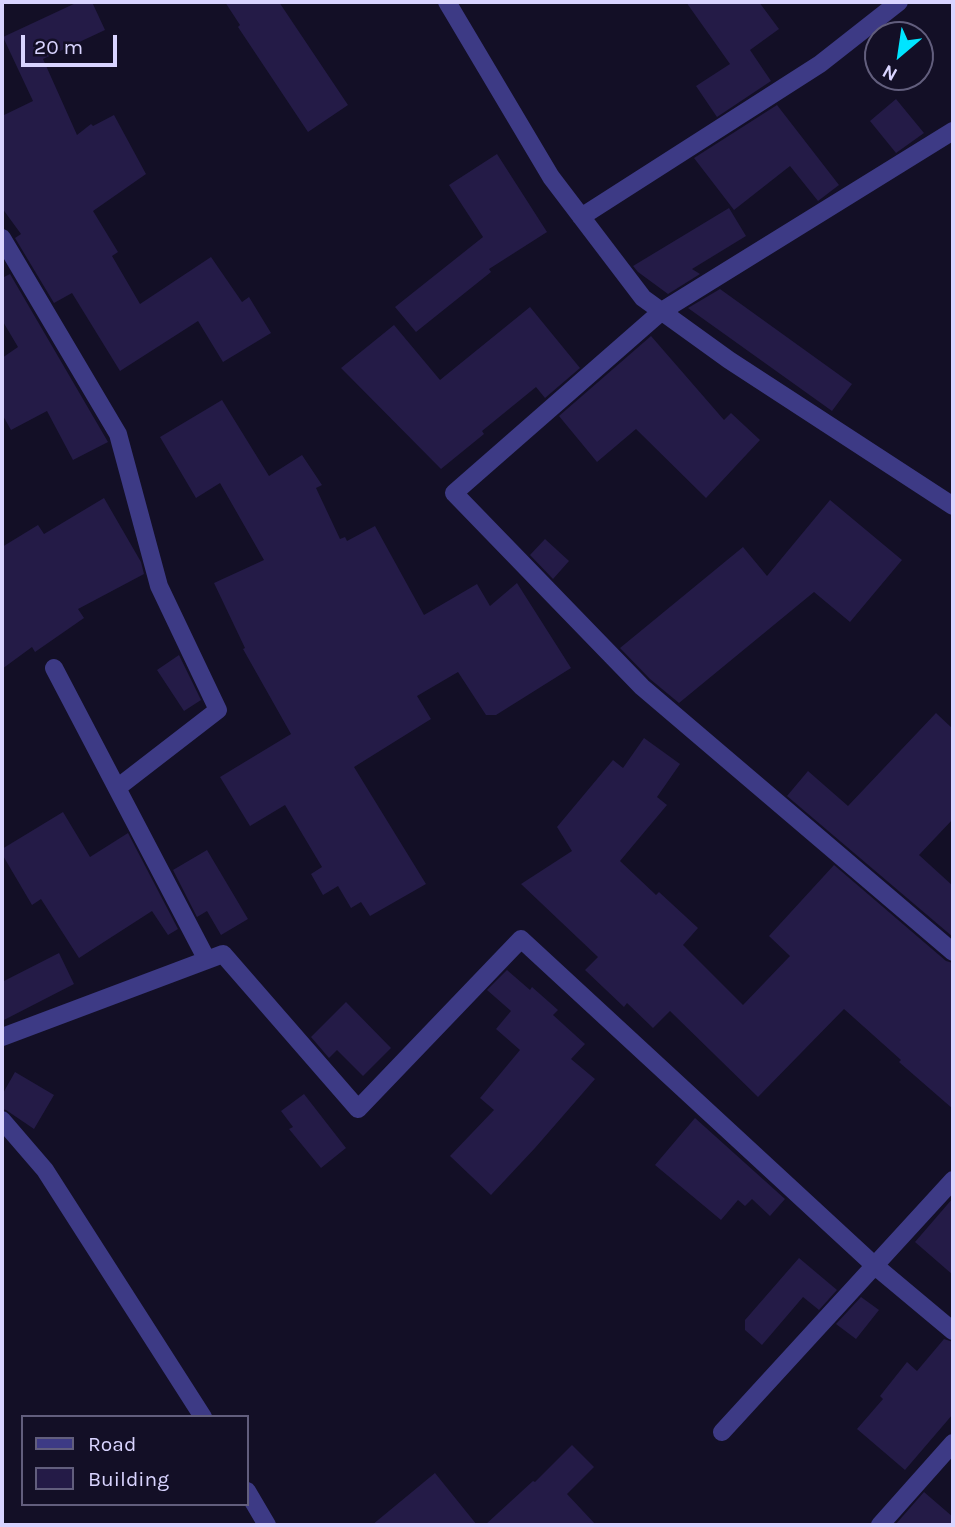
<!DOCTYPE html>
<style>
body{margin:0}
#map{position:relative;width:955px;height:1527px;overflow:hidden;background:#130f26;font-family:Karla,sans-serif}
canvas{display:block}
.frame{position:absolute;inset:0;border:4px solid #d9d4ff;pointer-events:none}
.legend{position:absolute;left:21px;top:1415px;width:228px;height:91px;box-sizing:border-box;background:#130f26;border:2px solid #625e7d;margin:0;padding:9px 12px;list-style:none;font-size:21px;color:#d9d4ff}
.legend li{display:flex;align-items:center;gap:14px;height:35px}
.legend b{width:35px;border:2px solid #625e7d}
.north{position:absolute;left:864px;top:21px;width:70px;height:70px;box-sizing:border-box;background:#130f26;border:2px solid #625e7d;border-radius:50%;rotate:209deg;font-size:19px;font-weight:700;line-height:28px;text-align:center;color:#d9d4ff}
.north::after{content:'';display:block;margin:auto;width:24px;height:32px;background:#00e5ff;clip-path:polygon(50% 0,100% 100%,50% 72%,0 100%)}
.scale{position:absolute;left:21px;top:35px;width:96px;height:32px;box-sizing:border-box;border:4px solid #d9d4ff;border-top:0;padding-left:9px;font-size:21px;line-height:24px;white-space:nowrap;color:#d9d4ff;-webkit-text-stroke:5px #130f26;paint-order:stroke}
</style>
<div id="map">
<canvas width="955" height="1527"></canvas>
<div class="frame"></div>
<ul class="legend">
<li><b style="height:9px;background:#3d3a85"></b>Road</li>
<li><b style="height:19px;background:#241b47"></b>Building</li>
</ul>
<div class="north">N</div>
<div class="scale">20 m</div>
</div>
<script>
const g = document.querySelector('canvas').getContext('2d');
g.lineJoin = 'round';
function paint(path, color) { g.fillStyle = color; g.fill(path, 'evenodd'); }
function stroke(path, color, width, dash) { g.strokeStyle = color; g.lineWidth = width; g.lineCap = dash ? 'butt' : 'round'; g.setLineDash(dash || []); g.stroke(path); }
const building = new Path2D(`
 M 78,2 L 92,2 L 105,30 L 43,59 L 77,135 L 91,124 L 93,126 L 114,115 L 146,174 L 93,211 L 118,252 L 112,256 L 140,304 L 211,257 L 242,302 L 249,297 L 271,333 L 223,362 L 198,321 L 120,371 L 72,293 L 54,303 L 15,238 L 21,234 L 2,208 L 2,116 L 33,101 L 3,37 Z
 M 225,2 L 279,2 L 348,105 L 308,132 L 238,27 L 240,25 Z
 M 686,2 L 759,2 L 779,29 L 750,50 L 771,81 L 717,117 L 696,86 L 730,64 Z
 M 896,99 L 924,133 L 896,153 L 870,121 Z
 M 777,105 L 839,185 L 818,201 L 790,166 L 734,210 L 694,158 Z
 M 497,154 L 547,232 L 489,269 L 491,272 L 416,332 L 395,307 L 483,237 L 449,185 Z
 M 729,208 L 746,236 L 692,269 L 700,274 L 668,294 L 638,272 L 633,266 Z
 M 10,274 L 108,442 L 73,460 L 47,411 L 11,430 L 2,414 L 2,358 L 18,347 L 2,320 L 2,278 Z
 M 720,289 L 852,384 L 832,411 L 688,308 Z
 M 530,307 L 580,368 L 545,398 L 536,387 L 482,431 L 484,434 L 441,469 L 341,368 L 394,325 L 440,380 Z
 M 651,336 L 724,420 L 731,413 L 760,440 L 706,498 L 636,429 L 597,462 L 559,416 Z
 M 222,400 L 269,476 L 302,455 L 322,485 L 316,488 L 340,539 L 345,537 L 347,541 L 375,526 L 424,615 L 477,584 L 490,606 L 517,583 L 571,668 L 496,715 L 486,715 L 458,672 L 417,696 L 431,719 L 354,767 L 426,884 L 370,916 L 361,902 L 351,908 L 338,886 L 323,895 L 311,874 L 322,867 L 285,805 L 250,826 L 220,777 L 291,734 L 243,649 L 245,648 L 214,583 L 264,560 L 220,483 L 196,498 L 160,437 Z
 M 104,498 L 141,562 L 144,574 L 78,609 L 84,618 L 35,652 L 32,647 L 2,669 L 2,547 L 38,525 L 44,534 Z
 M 830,500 L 902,560 L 850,622 L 814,592 L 679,703 L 650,679 L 620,648 L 743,547 L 767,576 Z
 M 545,539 L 569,561 L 553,579 L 530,555 Z
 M 179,655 L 201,700 L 184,711 L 157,670 Z
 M 936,713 L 953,729 L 953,819 L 919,855 L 953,886 L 953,937 L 787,796 L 808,771 L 848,806 Z
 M 644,738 L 680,764 L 657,797 L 667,805 L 620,861 L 656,895 L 659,892 L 698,928 L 683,945 L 743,1005 L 790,956 L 769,936 L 834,865 L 946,961 L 953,963 L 953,1109 L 899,1062 L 901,1060 L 844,1009 L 758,1097 L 670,1011 L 653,1028 L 627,1003 L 624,1007 L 585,970 L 598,957 L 521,884 L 572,851 L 557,827 L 613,760 L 623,768 Z
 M 63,812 L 90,857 L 128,833 L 178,929 L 168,935 L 152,911 L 79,958 L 41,899 L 32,905 L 2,854 L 2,849 Z
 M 207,850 L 248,919 L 221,935 L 207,911 L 197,917 L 173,870 Z
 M 59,953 L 74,984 L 2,1021 L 2,982 Z
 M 507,970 L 530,990 L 532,987 L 558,1010 L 553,1015 L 585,1044 L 571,1059 L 595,1079 L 535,1148 L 491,1195 L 450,1156 L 494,1110 L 480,1098 L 520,1050 L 496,1029 L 511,1011 L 487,990 Z
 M 346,1002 L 391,1048 L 363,1076 L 337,1050 L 329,1058 L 311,1037 Z
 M 15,1072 L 54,1095 L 34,1129 L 6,1110 L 2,1109 L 2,1095 Z
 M 304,1094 L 346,1148 L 321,1168 L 289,1129 L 293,1127 L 281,1111 Z
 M 695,1118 L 785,1199 L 770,1216 L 752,1199 L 745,1206 L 738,1200 L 721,1220 L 655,1165 Z
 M 953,1198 L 953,1275 L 915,1242 Z
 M 799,1258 L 837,1290 L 819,1310 L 803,1297 L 762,1345 L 745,1330 L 745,1320 Z
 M 861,1297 L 879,1310 L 856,1339 L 836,1324 Z
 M 944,1339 L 953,1342 L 953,1414 L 905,1470 L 857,1429 L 883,1399 L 880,1396 L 907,1362 L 917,1371 Z
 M 572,1445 L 594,1467 L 567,1494 L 596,1525 L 485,1525 L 533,1481 L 535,1482 Z
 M 435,1473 L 477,1525 L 372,1525 Z
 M 924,1492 L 953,1517 L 953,1525 L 895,1525 Z`);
const minor = new Path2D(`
 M 447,2 L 551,177 L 643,298 L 729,360 L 953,506
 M 953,131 L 662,311 L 454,493 L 642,687 L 953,952
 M 581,217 L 820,64 L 899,2
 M 2,238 L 118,434 L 159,586 L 218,710 L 117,788
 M 54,668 L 207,960
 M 2,1037 L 223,954 L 358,1109 L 521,939 L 874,1265 L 953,1331
 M 2,1120 L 45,1170 L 203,1417
 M 722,1432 L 953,1180
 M 247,1491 L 267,1525
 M 880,1525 L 953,1443`);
paint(building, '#241b47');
stroke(minor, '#3d3a85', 18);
</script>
